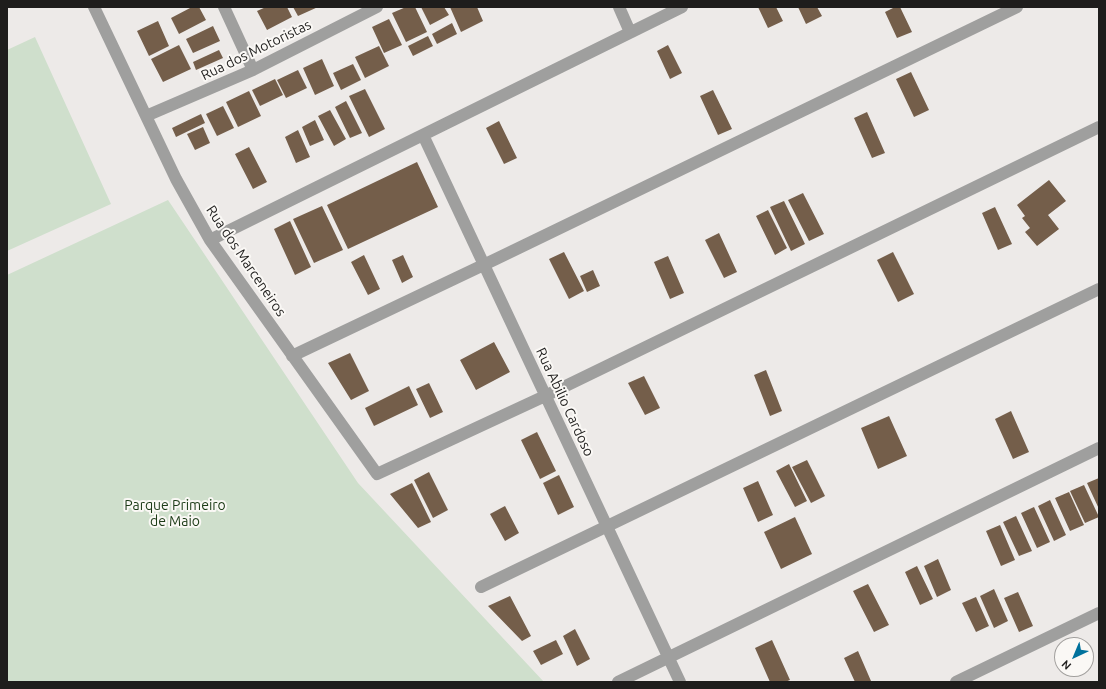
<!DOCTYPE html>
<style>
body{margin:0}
#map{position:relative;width:1106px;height:689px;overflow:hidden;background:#edeae8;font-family:Ubuntu,sans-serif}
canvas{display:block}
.frame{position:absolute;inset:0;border:8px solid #1e1d1c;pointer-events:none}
.north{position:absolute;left:1054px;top:637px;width:40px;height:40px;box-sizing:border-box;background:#faf8f5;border:1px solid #a2a09e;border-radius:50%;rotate:224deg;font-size:11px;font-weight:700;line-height:16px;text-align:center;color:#1e1d1c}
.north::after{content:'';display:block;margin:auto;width:14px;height:18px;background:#00719c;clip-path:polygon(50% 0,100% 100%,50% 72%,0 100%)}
</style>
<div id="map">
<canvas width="1106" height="689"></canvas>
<div class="frame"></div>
<div class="north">N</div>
</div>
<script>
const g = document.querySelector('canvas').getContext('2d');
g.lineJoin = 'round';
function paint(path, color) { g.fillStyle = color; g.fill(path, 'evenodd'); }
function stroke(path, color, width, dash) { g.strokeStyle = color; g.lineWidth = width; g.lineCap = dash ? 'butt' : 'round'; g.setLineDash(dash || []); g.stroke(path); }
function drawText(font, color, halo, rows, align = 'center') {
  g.font = font + ' Ubuntu,sans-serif'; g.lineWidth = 4; g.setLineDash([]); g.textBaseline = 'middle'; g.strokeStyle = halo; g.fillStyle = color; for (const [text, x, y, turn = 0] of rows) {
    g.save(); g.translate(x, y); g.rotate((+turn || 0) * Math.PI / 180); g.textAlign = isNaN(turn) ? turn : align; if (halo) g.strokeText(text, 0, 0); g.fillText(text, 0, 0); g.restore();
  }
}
const green = new Path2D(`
 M 35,37 L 111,204 L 7,251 L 7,50 Z
 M 168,200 L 358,483 L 544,682 L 7,682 L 7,275 Z`);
const building = new Path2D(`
 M 192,7 L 199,7 L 206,20 L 179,34 L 171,18 Z
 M 266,7 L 287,7 L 292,17 L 267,30 L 257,11 Z
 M 293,7 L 318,7 L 298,16 Z
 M 406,7 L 415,7 L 427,32 L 406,42 L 392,13 Z
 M 421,7 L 444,7 L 449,15 L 430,25 Z
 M 450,7 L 477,7 L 483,21 L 461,32 Z
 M 758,7 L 776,7 L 783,21 L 768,28 Z
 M 798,7 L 817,7 L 822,16 L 806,24 Z
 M 895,7 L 900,7 L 912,32 L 897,38 L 885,12 Z
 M 389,19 L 402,45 L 384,53 L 372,27 Z
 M 158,21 L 169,46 L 149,56 L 137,31 Z
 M 452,23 L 457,34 L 437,44 L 432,34 Z
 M 213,26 L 220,41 L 193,53 L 186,39 Z
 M 428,36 L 433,46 L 413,56 L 408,46 Z
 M 179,45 L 191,69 L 163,82 L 151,59 Z
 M 668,45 L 682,73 L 670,79 L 657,51 Z
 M 379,46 L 389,66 L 365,78 L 355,57 Z
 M 219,50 L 223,58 L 196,70 L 193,62 Z
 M 322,59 L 334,86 L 315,95 L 303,68 Z
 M 353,64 L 361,80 L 341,90 L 333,73 Z
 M 298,70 L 307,88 L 286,98 L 277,80 Z
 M 911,72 L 929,110 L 914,117 L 896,79 Z
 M 275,79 L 283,95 L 260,106 L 252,90 Z
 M 365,89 L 385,129 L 369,137 L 349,96 Z
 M 713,90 L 732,129 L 718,135 L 700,96 Z
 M 249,91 L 261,116 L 238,127 L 226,102 Z
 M 346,101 L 362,133 L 350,138 L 335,107 Z
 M 223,106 L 234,128 L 217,136 L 206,114 Z
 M 330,110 L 346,139 L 334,146 L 318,116 Z
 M 867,112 L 885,153 L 872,158 L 854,118 Z
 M 201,114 L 205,123 L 176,137 L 172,128 Z
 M 315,120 L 324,140 L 310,146 L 302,127 Z
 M 499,121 L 517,158 L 504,164 L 486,128 Z
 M 203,127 L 210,143 L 195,150 L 187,134 Z
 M 298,130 L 310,157 L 296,163 L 285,137 Z
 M 249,147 L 267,182 L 253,189 L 235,154 Z
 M 417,162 L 438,207 L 348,249 L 327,205 Z
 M 1049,180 L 1066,201 L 1048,215 L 1059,229 L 1037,246 L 1025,232 L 1030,228 L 1022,218 L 1025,216 L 1017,205 Z
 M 803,193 L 824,234 L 809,241 L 788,200 Z
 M 784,201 L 805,244 L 791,251 L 770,207 Z
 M 322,206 L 343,250 L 314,263 L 293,219 Z
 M 995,207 L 1012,244 L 998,250 L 982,213 Z
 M 768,210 L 787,248 L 775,255 L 756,216 Z
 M 290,221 L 311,267 L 295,275 L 274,229 Z
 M 719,233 L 737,272 L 724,278 L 705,240 Z
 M 564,252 L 584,291 L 569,299 L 549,259 Z
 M 893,252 L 914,294 L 898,302 L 877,260 Z
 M 364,255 L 380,289 L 368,295 L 351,262 Z
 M 403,255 L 413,277 L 402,283 L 392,260 Z
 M 668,256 L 684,293 L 670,299 L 654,262 Z
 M 593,270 L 600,286 L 587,292 L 580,276 Z
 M 494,342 L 510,372 L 476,390 L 460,360 Z
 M 350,353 L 369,391 L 351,400 L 328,363 Z
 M 766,370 L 782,411 L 770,416 L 754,375 Z
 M 644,376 L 660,408 L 645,415 L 628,383 Z
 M 429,383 L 443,412 L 430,418 L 416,389 Z
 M 409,386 L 418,405 L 374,426 L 365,408 Z
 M 1011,411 L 1029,452 L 1013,459 L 995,419 Z
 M 889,416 L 907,456 L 878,469 L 861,428 Z
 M 537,432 L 556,471 L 540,479 L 521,440 Z
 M 807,460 L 825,496 L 811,503 L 792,467 Z
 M 789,464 L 807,501 L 795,507 L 776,471 Z
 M 429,472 L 448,510 L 433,518 L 414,480 Z
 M 559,475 L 574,507 L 558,515 L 543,483 Z
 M 1099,478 L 1099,509 L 1087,483 Z
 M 758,481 L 773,515 L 758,522 L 743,488 Z
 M 412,483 L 431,522 L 418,528 L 390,494 Z
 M 1084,485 L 1099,517 L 1085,523 L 1070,491 Z
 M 1069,492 L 1084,525 L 1070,531 L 1055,498 Z
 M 1050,500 L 1066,535 L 1054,541 L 1038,506 Z
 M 505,506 L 519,533 L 505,541 L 490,514 Z
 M 1034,507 L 1050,542 L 1037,548 L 1021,513 Z
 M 1016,516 L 1032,551 L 1019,556 L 1003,522 Z
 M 795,517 L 812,554 L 781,569 L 764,532 Z
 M 1000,525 L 1015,560 L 1001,566 L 986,531 Z
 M 938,559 L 951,590 L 937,597 L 924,566 Z
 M 917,566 L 933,599 L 920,605 L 905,572 Z
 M 868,584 L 889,625 L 874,632 L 853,591 Z
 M 994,589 L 1008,621 L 994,628 L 980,596 Z
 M 1018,592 L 1033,626 L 1019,632 L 1004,598 Z
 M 510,596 L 531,636 L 522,641 L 488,606 Z
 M 976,597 L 989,626 L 976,632 L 962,603 Z
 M 575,629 L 590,659 L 577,666 L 563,636 Z
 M 556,640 L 563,654 L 541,665 L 533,651 Z
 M 772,640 L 790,680 L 785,682 L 770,682 L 755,648 Z
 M 858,651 L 871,681 L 868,682 L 855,682 L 844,658 Z`);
const minor = new Path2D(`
 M 94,7 L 176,179 L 210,240 L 377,474 L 545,396 L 1099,127
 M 224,7 L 253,70
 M 619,7 L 630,32
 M 146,116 L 253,70 L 377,7
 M 423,135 L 680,682
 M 210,240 L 682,7
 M 292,356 L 496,259 L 1017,7
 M 481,587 L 1099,289
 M 618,682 L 1099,448
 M 956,682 L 1099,613`);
const streetNames = [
 ["Rua dos Motoristas",256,50,-26],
 ["Rua dos Marceneiros",246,261,56],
 ["Rua Abilio Cardoso",565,402,65]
];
const parkNames = [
 ["Parque Primeiro",175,505],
 ["de Maio",175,521]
];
paint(green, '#cfdfcc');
paint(building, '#745e4a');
stroke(minor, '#9f9f9e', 12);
drawText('14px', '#1e1d1c', '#faf8f5', streetNames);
drawText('14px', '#1c3b17', '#faf8f5', parkNames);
</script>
